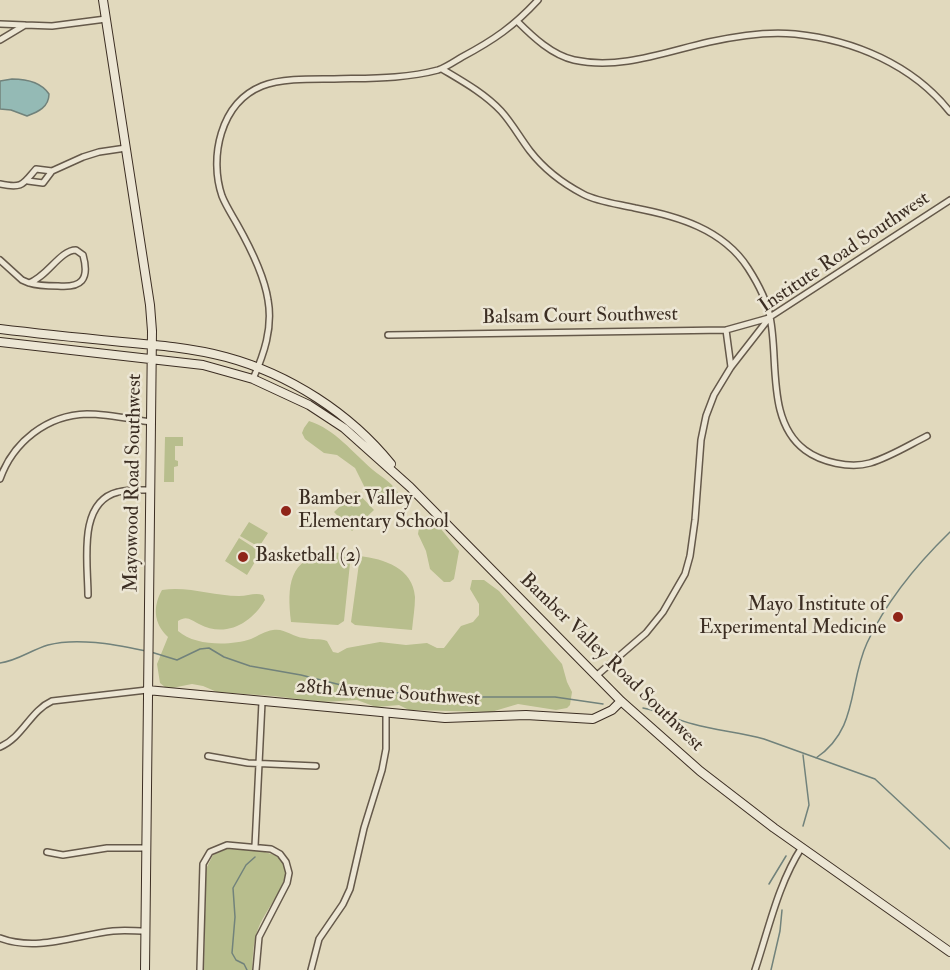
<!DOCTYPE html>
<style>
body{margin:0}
canvas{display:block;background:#e1d9bd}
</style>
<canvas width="950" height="970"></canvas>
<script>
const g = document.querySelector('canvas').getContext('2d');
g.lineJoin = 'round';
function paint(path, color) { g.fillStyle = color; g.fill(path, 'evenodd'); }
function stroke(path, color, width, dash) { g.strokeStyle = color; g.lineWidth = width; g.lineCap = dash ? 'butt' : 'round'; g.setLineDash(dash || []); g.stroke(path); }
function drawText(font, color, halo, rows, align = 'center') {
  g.font = font + ' "IM FELL Double Pica",serif'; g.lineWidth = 5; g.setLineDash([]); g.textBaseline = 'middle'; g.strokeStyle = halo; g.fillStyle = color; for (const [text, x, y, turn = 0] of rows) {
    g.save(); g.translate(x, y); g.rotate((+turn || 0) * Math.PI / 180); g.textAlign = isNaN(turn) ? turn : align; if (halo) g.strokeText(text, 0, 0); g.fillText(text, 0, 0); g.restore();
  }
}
const green = new Path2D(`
 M 309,421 C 335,429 353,453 373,470 C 383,478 394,484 400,496 L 394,504 L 387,502 L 374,490 L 365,488 L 355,468 L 337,455 L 324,453 L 305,439 L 302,433 L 304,428 Z
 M 165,437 L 183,437 L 183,446 L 175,446 L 175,460 L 178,461 L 178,466 L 174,467 L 174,482 L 164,482 Z
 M 356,491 L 374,510 L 352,531 L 334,512 Z
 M 249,522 L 268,533 L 259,547 L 240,536 Z
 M 426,522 L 441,529 L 459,551 L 454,579 L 450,582 L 444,582 L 430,569 L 426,551 L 418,534 L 419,528 Z
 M 239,538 L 261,552 L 247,575 L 225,561 Z
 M 330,552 L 351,554 L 344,621 L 338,625 L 291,622 C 287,586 288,558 330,552 Z
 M 360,556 C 384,559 413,568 415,597 C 415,608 413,619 412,630 L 355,625 L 351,622 Z
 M 472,580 L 484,580 L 499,591 L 562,664 L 567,682 L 572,692 L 570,705 L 567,708 L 556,710 L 518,704 L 491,712 L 409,710 L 399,705 L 376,707 L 357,700 L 323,702 L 273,696 L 217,692 L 203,686 L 192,684 L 172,688 L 165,687 L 160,683 L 157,664 L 168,637 C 153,623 153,606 162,590 C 189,586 212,596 239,596 C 248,596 255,592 263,595 L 265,600 C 251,624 225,638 199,624 C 191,620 187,615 178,621 L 178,631 C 195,646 230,646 251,639 C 258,636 265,631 273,630 C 285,628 292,637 304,638 C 312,640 319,638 327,641 L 333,652 L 338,653 L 347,648 L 380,642 L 406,645 L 427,643 L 437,648 L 444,648 L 461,626 L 473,622 L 479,615 L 479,604 L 470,589 Z
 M 227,849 C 247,850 298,847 283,883 C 277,897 267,910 260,924 C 253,939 253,954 252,970 L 204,970 L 206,869 L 213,855 Z`);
const water = new Path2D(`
 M 12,79 C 26,79 41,82 49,94 C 49,107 38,112 27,116 L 11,110 L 0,109 L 0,81 Z`);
const stream = new Path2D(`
 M 151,652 L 177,660 L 200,649 L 209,648 L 224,657 L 250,666 L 301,675 L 345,686 L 386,692 L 455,697 L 555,697 L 603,704
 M 0,663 C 17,661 31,650 48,645 C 78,637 116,645 146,651
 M 643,708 C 661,711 676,720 693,724 C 717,731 741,732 764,739 L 875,779 L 950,849
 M 816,758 C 859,729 848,684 867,643 C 886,602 917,564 950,532
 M 803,826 L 809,805 L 803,755
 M 769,884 L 786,856
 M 247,970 L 244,964 L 236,960 L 232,953 L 235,917 L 233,888 L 246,865 L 255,857
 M 771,970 L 780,931 L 782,910`);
const street = new Path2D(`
 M 518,22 C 533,37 552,55 574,60 C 620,70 665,52 709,42 C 736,36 767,31 795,34 C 854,40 913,65 950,112
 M 0,24 L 25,25 L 0,40
 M 25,25 L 52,26 L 106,19
 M 442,69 C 462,81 484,93 501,111 C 512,123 520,138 530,151 C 544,169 562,183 583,194 C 598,202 618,204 635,208 C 677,216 723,229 748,268 C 757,282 767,301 770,317 C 779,359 766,421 805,450 C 821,462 850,469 870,463 C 890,457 909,445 927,436
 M 28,181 L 43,183 L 52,171 L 83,157 L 99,152 L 126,148
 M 0,184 C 23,189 23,184 36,169 L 52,171
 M 0,260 L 22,280 L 29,283 C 38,286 48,286 58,286 C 81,288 90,280 83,255 L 76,250 C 60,250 47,277 29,283
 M 726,330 L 731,367
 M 388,335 L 726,330 L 769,318
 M 253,379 C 264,354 273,328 268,300 C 264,274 250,247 237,224 C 232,215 226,206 222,196 C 209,158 220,103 262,86 C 281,78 313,79 334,79 C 369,78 404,79 438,70 C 447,67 455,61 462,57 C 494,40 514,26 538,0
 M 0,479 C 13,442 47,415 87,414 C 108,414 130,419 151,422
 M 88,595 C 88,563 77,502 118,492 C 128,489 140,490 151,490
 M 596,676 L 646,633 L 663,612 L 685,574 L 690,556 L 695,520 L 701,440 L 706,416 L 714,395 L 731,367 L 770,317 L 950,200
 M 0,747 C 23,737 30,711 52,701 L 147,690
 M 208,756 L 248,763 L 316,766
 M 255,846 L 262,702
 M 47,852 L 63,855 L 107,848 L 147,848
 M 0,938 C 37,952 76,935 113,931 C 124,930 135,931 146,931
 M 200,970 L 203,864 L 210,852 L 227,845 L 271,849 L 280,854 L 286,862 L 289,873 L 287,883 L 259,937 L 256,970
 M 311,970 L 319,939 L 343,904 L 350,889 L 364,828 L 382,770 L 386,749 L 386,713
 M 755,970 C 769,928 778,884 802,847`);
const secondary = new Path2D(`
 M 103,0 L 150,305 L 152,331 L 145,970
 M 0,329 C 41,334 81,338 122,342 C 157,345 192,348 226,357 C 289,374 350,413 391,464
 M 0,342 L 203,365 L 253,379 L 309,405 L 344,428 L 410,487 L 621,701 L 700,771 L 774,828 L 950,952
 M 147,690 L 445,718 L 526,715 L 593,719 L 612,710 L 621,701`);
const markers = [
 [286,511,6,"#8f2418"],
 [243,557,6,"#8f2418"],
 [898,617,6,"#8f2418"]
];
const streetNames = [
 ["Institute Road Southwest",845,253,-34],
 ["Balsam Court Southwest",580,317,-1],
 ["Mayowood Road Southwest",134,483,-89],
 ["Bamber Valley Road Southwest",611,663,44],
 ["28th Avenue Southwest",388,694,4]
];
const poiNames = [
 ["Bamber Valley",298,500],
 ["Elementary School",298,523],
 ["Basketball (2)",255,557],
 ["Mayo Institute of",886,606,"right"],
 ["Experimental Medicine",886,629,"right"]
];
paint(green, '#b8be8d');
paint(water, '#94bab5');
stroke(water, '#71827b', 1.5);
stroke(stream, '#71827b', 1.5);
stroke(street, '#65594a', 8);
stroke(secondary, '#3c2e23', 10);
stroke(street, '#ece6d4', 5);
stroke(secondary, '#ece6d4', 8);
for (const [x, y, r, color] of markers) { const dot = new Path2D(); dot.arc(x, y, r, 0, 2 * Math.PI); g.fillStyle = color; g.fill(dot); stroke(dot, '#ece6d4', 2); }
drawText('20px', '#3c2e23', '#ece6d4', streetNames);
drawText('20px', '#3c2e23', '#ece6d4', poiNames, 'left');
</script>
